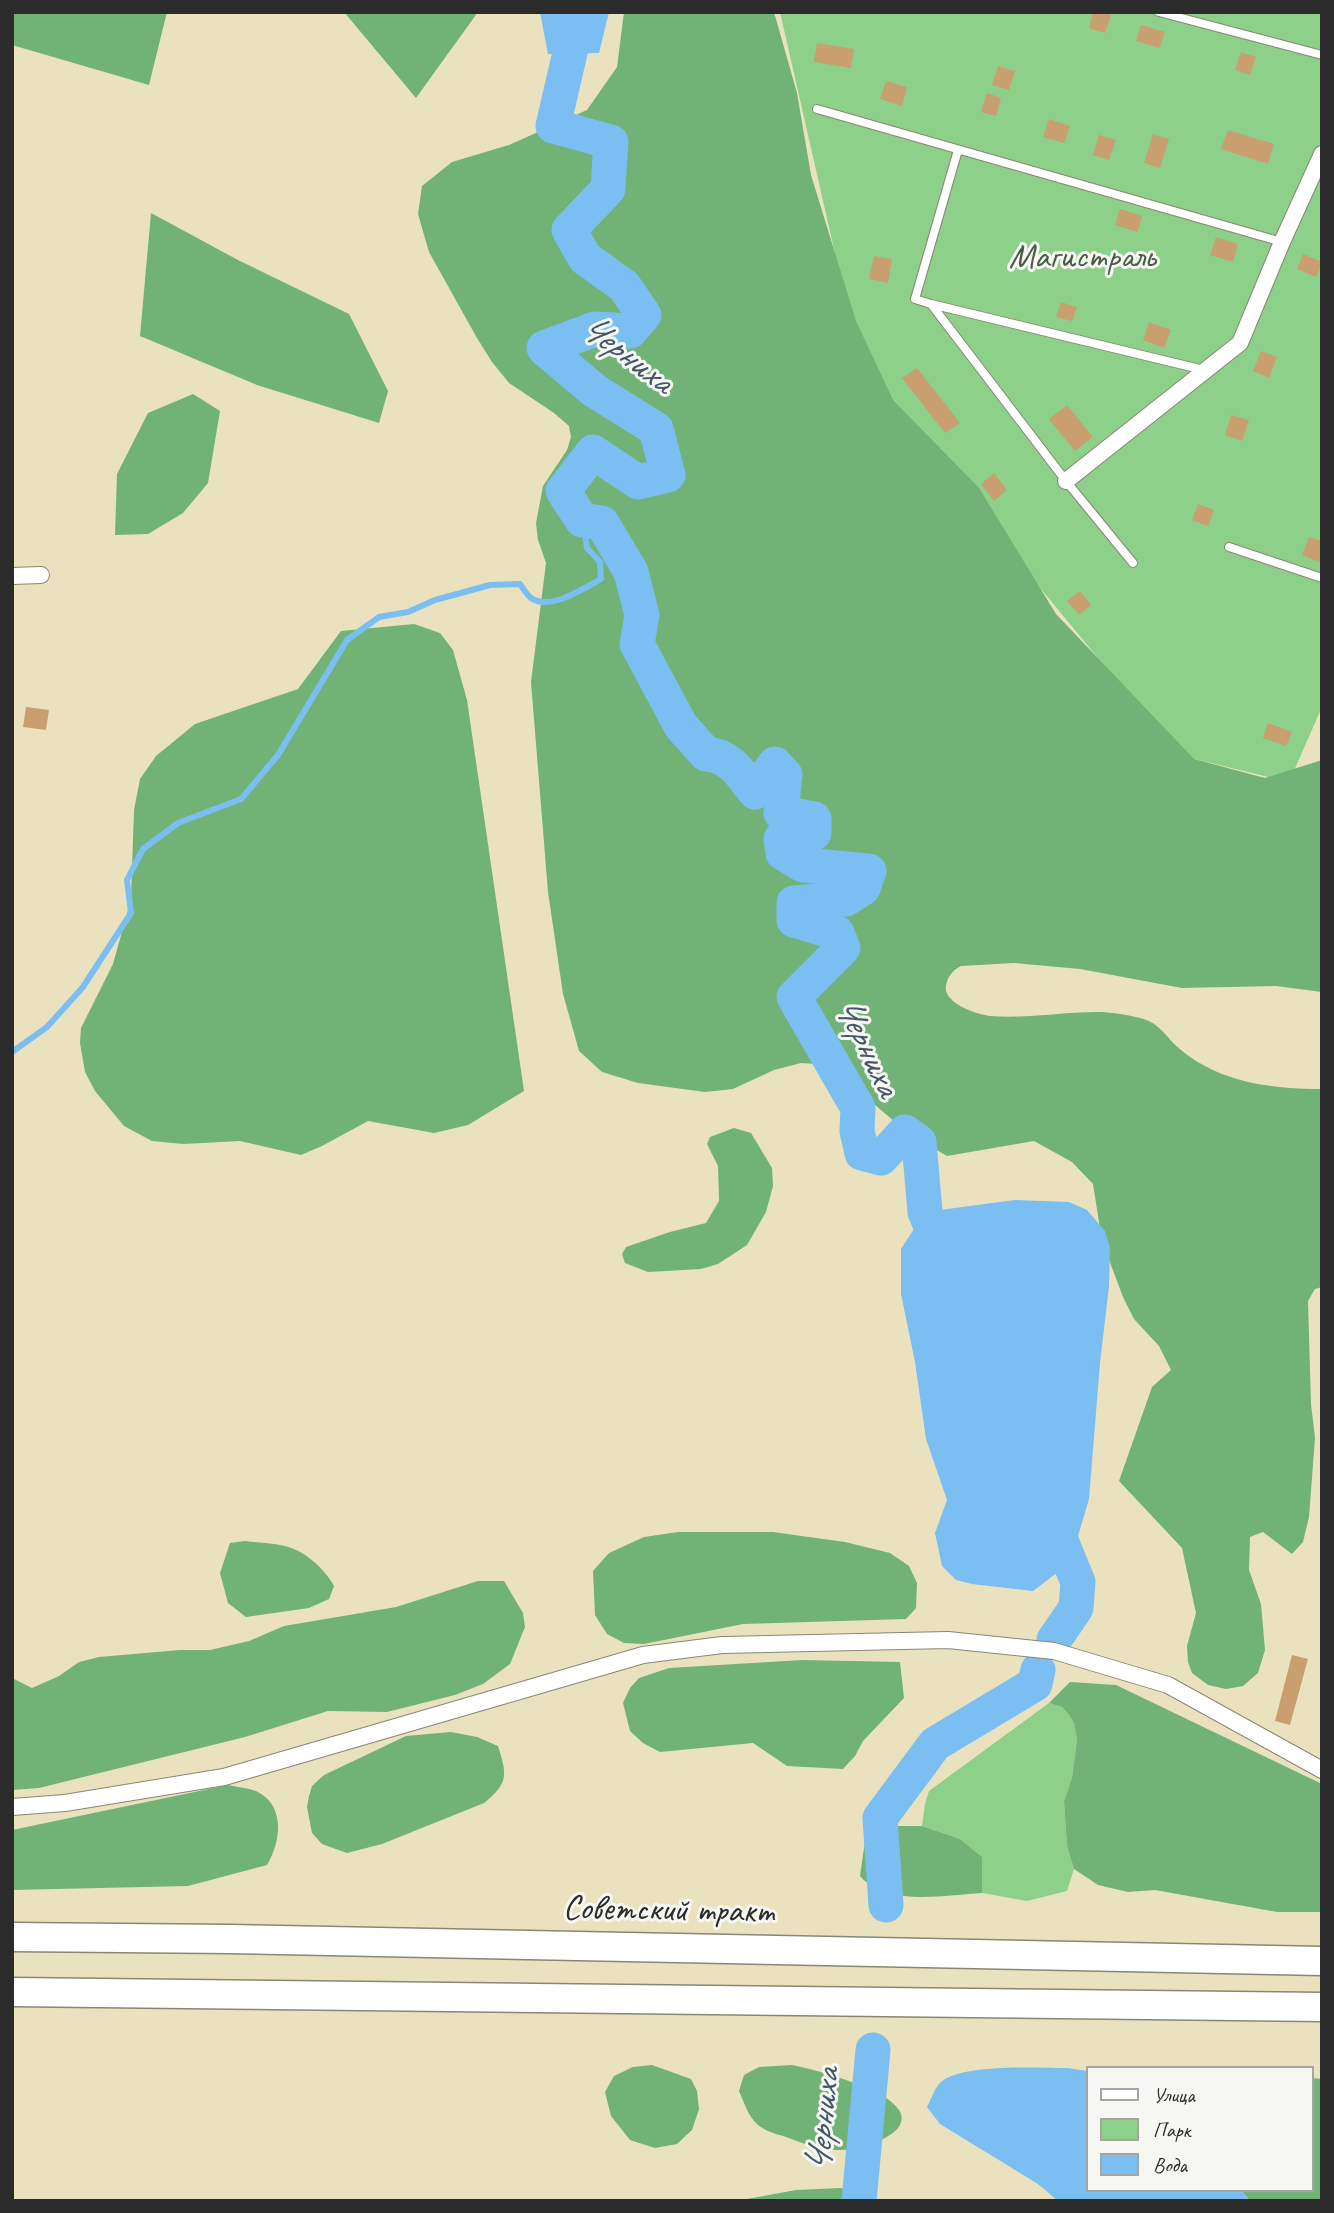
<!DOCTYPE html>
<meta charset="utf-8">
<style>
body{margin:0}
#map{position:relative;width:1334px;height:2213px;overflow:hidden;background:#eae2bf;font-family:Caveat,sans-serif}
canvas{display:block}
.frame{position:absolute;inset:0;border:14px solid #2b2b2b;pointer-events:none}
.legend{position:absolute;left:1086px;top:2066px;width:228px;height:126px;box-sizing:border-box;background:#f6f6f2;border:2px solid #a5a5a2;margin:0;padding:9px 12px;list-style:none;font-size:21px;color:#2b2b2b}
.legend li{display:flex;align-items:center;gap:14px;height:35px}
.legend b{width:35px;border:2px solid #a5a5a2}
</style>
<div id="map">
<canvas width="1334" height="2213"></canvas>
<div class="frame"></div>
<ul class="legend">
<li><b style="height:9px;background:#fff"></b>Улица</li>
<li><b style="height:19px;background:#8cd08a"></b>Парк</li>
<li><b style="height:19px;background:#7bbef1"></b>Вода</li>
</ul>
</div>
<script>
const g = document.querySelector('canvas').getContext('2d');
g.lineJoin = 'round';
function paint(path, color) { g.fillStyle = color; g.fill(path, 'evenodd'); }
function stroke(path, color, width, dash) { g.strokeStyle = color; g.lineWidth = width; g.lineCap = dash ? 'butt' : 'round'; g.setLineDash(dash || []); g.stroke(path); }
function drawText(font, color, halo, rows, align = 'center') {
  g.font = font + ' Caveat,sans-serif'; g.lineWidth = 6; g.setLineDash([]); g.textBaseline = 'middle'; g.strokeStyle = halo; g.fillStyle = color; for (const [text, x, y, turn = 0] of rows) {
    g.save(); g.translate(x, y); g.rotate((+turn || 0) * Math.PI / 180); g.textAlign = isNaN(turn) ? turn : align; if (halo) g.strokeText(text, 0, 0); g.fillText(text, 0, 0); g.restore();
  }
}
const green = new Path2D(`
 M 780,12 L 1322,12 L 1322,707 L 1289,782 L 1178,755 L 862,372 Z
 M 1049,1703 L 1062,1707 L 1069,1715 L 1074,1723 L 1077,1740 L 1072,1778 L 1064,1801 L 1067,1846 L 1074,1869 L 1067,1891 L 1027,1901 L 982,1893 L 982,1857 L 960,1839 L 922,1826 L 925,1804 L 929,1791 Z`);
const forest = new Path2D(`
 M 12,12 L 167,12 L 149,85 L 12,45 Z
 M 344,12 L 478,12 L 416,98 Z
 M 624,12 L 774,12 L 797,93 L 811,175 L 856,321 L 893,400 L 979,488 L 1056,614 L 1194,759 L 1265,778 L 1322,760 L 1322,992 L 1276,986 L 1182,988 L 1080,969 L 1014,963 L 961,966 C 953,970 947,977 946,986 C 943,1003 977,1015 991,1016 C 1026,1019 1067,1011 1103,1012 C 1115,1013 1129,1015 1140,1018 C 1161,1023 1165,1037 1181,1050 C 1221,1083 1272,1089 1322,1089 L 1322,1287 L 1315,1289 L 1308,1301 L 1311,1404 L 1315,1438 L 1309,1517 L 1303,1542 L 1292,1554 L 1263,1532 L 1250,1537 L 1249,1570 L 1261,1604 L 1265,1650 L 1258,1673 L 1243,1686 L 1226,1689 L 1208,1685 L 1192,1673 L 1188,1662 L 1187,1646 L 1196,1613 L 1182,1548 L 1119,1481 L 1152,1387 L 1171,1370 L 1159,1346 L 1134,1319 L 1123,1297 L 1102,1241 L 1093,1184 L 1072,1162 L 1034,1141 L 947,1156 L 909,1134 L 874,1104 L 849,1074 L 830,1065 L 801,1063 L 774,1070 L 733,1089 L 705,1092 L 638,1083 L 602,1072 L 579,1051 L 563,994 L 548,892 L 531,682 L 546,563 L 538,540 L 536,523 L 543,486 L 567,450 L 571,437 L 569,426 L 554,413 L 509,383 L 492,362 L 477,338 L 429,252 L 418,214 L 422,186 L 452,162 L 509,145 L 587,110 L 617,67 Z
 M 151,213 L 238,260 L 349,314 L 388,391 L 379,423 L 257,385 L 140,336 Z
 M 193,394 L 220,411 L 208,483 L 183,513 L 148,534 L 115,535 L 117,474 L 148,413 Z
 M 414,624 L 440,633 L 453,650 L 467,700 L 524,1091 L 468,1125 L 434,1133 L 368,1121 L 322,1146 L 301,1155 L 240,1141 L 183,1144 L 152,1141 L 124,1126 L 95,1091 L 85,1072 L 80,1043 L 81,1028 L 113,964 L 131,899 L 134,810 L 140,779 L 156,756 L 195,724 L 298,689 L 341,631 Z
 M 734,1128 L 751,1133 L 772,1168 L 773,1186 L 766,1212 L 747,1245 L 718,1264 L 701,1269 L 648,1272 L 625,1263 L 622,1254 L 626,1247 L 670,1232 L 706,1223 L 719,1201 L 718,1166 L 707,1144 L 710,1137 Z
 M 678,1532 L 773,1532 L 845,1542 L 890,1553 L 909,1566 L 917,1583 L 916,1608 L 906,1619 L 743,1624 L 644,1644 L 624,1643 L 607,1634 L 595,1615 L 593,1571 L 609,1553 L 644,1537 Z
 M 245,1541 C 260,1543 280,1543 294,1549 C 309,1555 327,1572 334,1586 L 329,1599 L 309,1608 L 246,1617 L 228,1603 L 220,1573 L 230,1543 Z
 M 478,1581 L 504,1581 L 523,1613 L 525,1627 L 510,1664 L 483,1684 L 455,1695 L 387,1712 L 328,1711 L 245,1737 L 39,1788 L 12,1790 L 12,1678 L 32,1688 L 59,1676 L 79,1662 L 99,1657 L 180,1650 L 210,1650 L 249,1641 L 284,1626 L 396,1607 Z
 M 802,1660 L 900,1662 L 904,1698 L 863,1741 L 855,1756 L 843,1769 L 787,1766 L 753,1743 L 660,1752 L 643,1743 L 630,1731 L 623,1703 L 630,1688 L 639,1678 L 669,1668 Z
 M 1070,1682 L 1116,1685 L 1322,1784 L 1322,1912 L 1277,1912 L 1155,1890 L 1128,1892 L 1098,1885 L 1074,1869 L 1067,1846 L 1064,1801 L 1072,1778 L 1077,1740 L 1074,1723 L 1069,1715 L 1062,1707 L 1049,1703 Z
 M 451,1732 L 477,1737 L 498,1746 C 507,1775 509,1783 484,1803 L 382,1844 L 347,1853 L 322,1844 L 312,1833 L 307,1807 L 309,1796 L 312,1786 L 324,1775 L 406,1736 Z
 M 228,1785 C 236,1787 248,1788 256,1791 C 286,1805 281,1842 267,1865 L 188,1886 L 12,1890 L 12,1830 Z
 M 890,1826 L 922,1826 L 960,1839 L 982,1857 L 982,1893 C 944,1895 887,1907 860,1876 L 865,1841 L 873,1831 Z
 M 652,2065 L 691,2079 L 697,2091 L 699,2109 L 692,2130 L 677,2144 L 655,2148 L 630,2140 L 611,2116 L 605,2092 L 614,2076 L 633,2067 Z
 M 792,2065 C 816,2070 886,2088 899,2110 C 915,2136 854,2151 837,2150 C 819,2150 802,2143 786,2137 C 777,2134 764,2131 757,2124 C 748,2116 744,2102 739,2091 L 744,2075 L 759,2067 Z
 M 1311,2078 L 1322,2079 L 1322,2201 L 1250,2201 L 1241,2190 L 1311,2190 Z
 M 840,2188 L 867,2194 L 879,2201 L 736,2201 L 796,2190 Z`);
const water = new Path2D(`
 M 540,12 L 609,12 L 599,53 L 548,54 Z
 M 1015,1200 L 1069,1202 L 1087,1210 L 1105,1231 L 1110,1248 L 1109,1286 L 1100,1363 L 1089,1499 L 1070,1563 L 1033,1591 L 972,1584 L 956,1580 L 942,1566 L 935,1533 L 947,1500 L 926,1439 L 915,1362 L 901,1294 L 901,1249 L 925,1212 Z
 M 1068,2068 L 1087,2071 L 1087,2190 L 1241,2190 L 1250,2201 L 1058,2201 L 1038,2184 L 940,2124 L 927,2107 C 931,2100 934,2089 940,2083 C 959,2063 1040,2068 1068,2068 Z`);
const stream = new Path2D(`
 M 12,1052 L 47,1027 L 83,987 L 131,913 L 127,880 L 143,849 L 178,823 L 241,799 L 278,755 L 347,640 L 379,617 L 408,612 L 435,600 L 490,585 L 520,584 C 523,588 527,595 531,598 C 550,611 583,589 601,579 L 600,562 L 587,548 L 582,520`);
const river = new Path2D(`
 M 566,12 L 572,44 L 553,126 L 611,142 L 608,189 L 569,230 L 585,258 L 624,286 L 644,315 L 630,331 L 595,329 L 544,348 L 595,391 L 656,429 L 668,475 L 638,482 L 593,452 L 563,491 L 582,520 L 602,523 L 631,572 L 642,615 L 637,644 L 681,726 L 706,754 C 731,756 740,773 755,792 L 775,764 L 785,775 L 781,813 L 814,819 L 814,833 L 781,839 L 783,853 L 803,865 L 869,871 L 863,888 L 846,899 L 794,903 L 794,920 L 837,933 L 843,948 L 794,997 L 858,1108 L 857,1131 L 862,1153 L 881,1158 L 905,1132 L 919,1142 L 925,1212 L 942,1254
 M 1052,1519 L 1078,1582 L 1076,1608 L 1054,1640
 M 886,1905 L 880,1818 L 935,1744 L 1035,1684 L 1038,1670
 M 859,2201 L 873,2050`);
const building = new Path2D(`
 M 1093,12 L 1112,12 L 1105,33 L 1089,28 Z
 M 1141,25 L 1165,32 L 1159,48 L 1136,41 Z
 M 817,43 L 854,49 L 851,68 L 814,62 Z
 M 1241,52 L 1256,57 L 1250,75 L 1235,70 Z
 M 998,66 L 1015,71 L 1009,90 L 992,85 Z
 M 886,81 L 907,87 L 902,106 L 880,99 Z
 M 987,93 L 1001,98 L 996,116 L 981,112 Z
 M 1049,119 L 1070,126 L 1064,143 L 1043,137 Z
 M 1228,130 L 1274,144 L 1268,164 L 1221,149 Z
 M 1153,134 L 1169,139 L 1160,168 L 1144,163 Z
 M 1099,135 L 1116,140 L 1109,160 L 1093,155 Z
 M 1120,209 L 1142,216 L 1138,232 L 1115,225 Z
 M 1216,237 L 1238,244 L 1233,262 L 1210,255 Z
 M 1303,254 L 1322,262 L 1316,277 L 1297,269 Z
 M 874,256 L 892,259 L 888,283 L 869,279 Z
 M 1061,302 L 1077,307 L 1072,321 L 1056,317 Z
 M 1149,322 L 1171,330 L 1164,348 L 1143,340 Z
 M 1261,351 L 1277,357 L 1269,378 L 1253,371 Z
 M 917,368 L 960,423 L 945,433 L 902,378 Z
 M 1067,405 L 1093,437 L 1075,451 L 1049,419 Z
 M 1231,415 L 1249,420 L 1242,441 L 1225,435 Z
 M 994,473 L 1007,490 L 994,501 L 981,484 Z
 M 1198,504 L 1214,510 L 1208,526 L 1192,520 Z
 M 1309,537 L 1322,541 L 1322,563 L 1302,555 Z
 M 1080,591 L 1091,605 L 1079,615 L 1067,601 Z
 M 26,707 L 49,710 L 46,730 L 23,727 Z
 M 1268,723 L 1292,732 L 1286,746 L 1263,738 Z
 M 1292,1655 L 1308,1659 L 1290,1725 L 1275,1721 Z`);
const lane = new Path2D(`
 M 1159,12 L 1322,55
 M 817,109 L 1282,242
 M 931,304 L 915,299 L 958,150
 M 1229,547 L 1322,578
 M 1133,563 L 1066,481 L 931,304 L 1204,370`);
const street = new Path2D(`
 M 1066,481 L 1240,343 L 1282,242 L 1322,154
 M 12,576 L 41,575
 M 12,1807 L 65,1803 L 224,1777 L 643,1655 L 722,1645 L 948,1640 L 1054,1651 L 1168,1685 L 1322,1770`);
const highway = new Path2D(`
 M 12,1937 L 230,1939 L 1322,1961
 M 12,1992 L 1322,2007`);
const parkNames = [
 ["Магистраль",1082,258]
];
const streetNames = [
 ["Советский тракт",668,1911,1]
];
const waterNames = [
 ["Черниха",626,355,37],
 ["Черниха",866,1047,64],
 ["Черниха",824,2121,-85]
];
paint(green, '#8cd08a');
paint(forest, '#71b276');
paint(water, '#7bbef1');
stroke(stream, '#7bbef1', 6);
stroke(river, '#7bbef1', 35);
paint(building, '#c99f70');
stroke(lane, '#8a8675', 10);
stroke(street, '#8a8675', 18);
stroke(highway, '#8a8675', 31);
stroke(lane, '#fff', 8);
stroke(street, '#fff', 16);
stroke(highway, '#fff', 28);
drawText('35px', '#485d48', '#f6f6f2', parkNames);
drawText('35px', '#2b2b2b', '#f6f6f2', streetNames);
drawText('italic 37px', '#435766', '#f6f6f2', waterNames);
</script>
